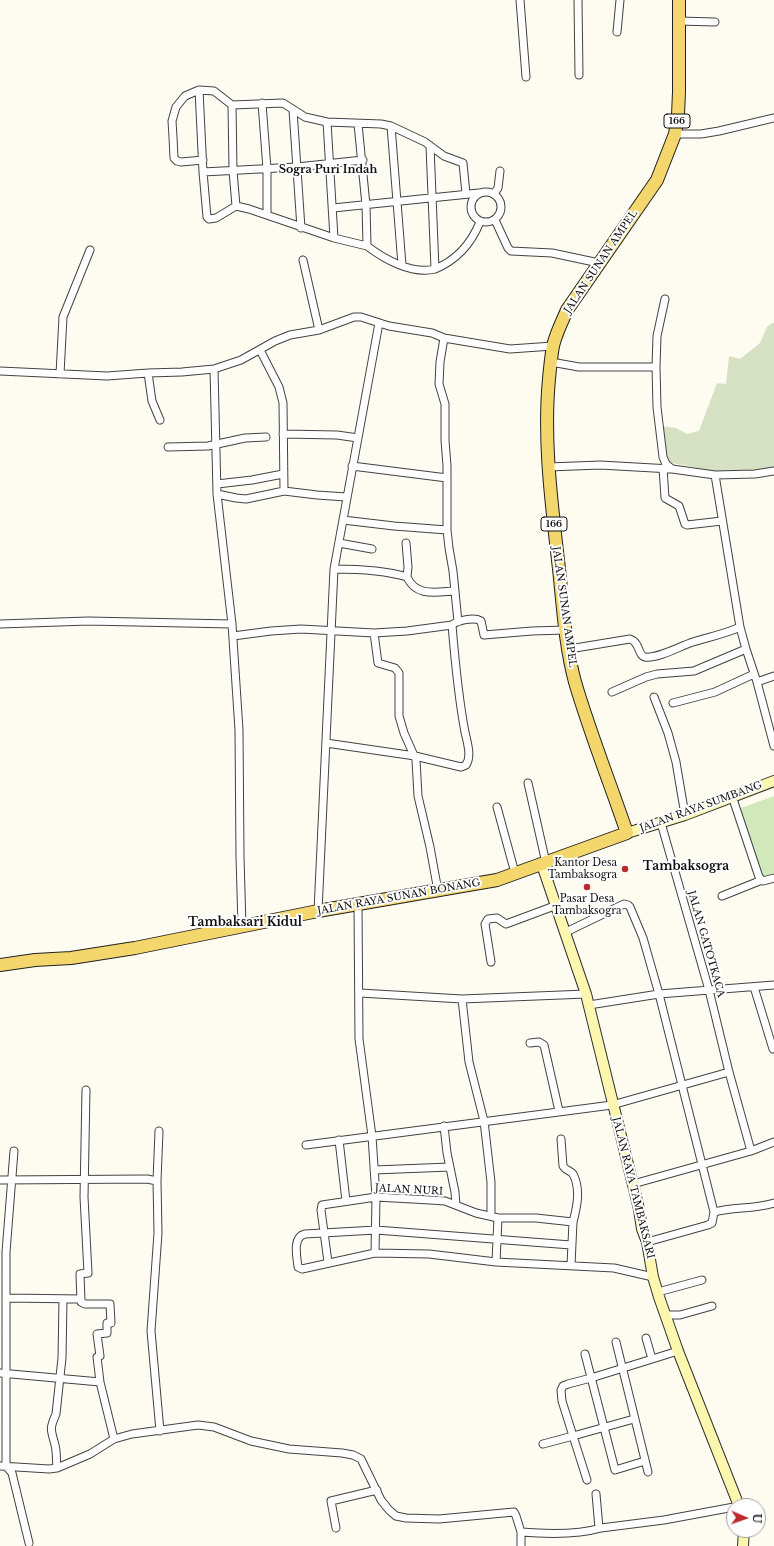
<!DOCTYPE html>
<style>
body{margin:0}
#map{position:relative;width:774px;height:1546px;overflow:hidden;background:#fefcf1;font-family:"Libre Baskerville",serif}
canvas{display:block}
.north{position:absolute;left:726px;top:1498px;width:40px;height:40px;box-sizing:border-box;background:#fff;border:1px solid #9f9f9f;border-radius:50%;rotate:92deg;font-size:11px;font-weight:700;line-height:16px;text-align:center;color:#0f0f0f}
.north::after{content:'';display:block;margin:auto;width:14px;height:18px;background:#bb2b2d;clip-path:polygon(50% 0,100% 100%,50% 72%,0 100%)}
</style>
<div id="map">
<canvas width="774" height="1546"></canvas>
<div class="north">U</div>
</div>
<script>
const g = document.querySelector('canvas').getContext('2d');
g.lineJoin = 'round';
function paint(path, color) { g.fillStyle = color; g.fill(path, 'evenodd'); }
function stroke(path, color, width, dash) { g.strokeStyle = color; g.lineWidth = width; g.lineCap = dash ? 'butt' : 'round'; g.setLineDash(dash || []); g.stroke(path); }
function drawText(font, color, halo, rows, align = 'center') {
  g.font = font + ' "Libre Baskerville",serif'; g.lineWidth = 4; g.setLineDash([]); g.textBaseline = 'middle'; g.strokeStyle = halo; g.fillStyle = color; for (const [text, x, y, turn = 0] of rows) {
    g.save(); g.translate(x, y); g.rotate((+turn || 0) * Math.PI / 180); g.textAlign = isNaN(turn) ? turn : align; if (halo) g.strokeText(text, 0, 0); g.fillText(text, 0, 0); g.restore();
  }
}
const green = new Path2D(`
 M 774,796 L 774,873 L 764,877 L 760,873 L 738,809 Z`);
const cemetery = new Path2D(`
 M 774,322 L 774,469 L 771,471 L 716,472 L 668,462 L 665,457 L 662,426 L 676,428 L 687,434 L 699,431 L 717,383 L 726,384 L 729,356 L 740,359 L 760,343 L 767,327 Z`);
const street = new Path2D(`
 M 520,0 L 526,77
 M 578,0 L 579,75
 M 679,21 L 715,22
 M 617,32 L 620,0
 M 199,90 L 203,172 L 207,217 L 209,219 L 216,218 L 236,206
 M 262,103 L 267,169 L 267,215
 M 232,105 L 233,171 L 236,206 L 249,209 L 334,238 L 367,246
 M 293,110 L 301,228
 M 327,122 L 334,238
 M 358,124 L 366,205 L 367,246 C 384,259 412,275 435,269 L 430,146
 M 391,126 L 402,265
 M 675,134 L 701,134 L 719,131 L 774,118
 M 203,160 L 181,162 L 177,161 L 174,158 L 173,137 L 172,121 L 176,107 L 185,96 L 199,90 L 214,91 L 232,105 L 283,103 L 305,117 L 327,122 L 381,124 L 391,126 L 425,142 L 444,156 L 463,163 L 466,194
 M 203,172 L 297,167 L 363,160
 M471 207a15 15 0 1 1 30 0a15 15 0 1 1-30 0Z
 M 494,194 L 498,188 L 500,171
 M 333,208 L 479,193
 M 495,220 L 508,248 L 511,251 L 552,253 L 599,263
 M 303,260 L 319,330
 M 435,269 C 457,260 471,244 480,222
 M 444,338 L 440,362 L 439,384 L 445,404 L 445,440 L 447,466 L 447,530 L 449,548 L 453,571 L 458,622
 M 260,350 L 279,387 L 283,403 L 284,491
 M 551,362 L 579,367 L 656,367 L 657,407 L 663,457 L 666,464 L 672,469 L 715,475 L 740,627 L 746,649 L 757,682 L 774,746
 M 656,367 L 657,336 L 665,299
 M 214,369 L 217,494 L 232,624 L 239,730 L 240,857 L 242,926
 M 0,371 L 107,376 L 148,373 L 182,372 L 214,369 L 241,360 L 275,341 L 290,335 L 319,330 L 354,317 L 361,317 L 389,326 L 432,333 L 444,338 L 510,349 L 553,346
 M 148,373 L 152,401 L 160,420
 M 60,374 L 63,317 L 90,250
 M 283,434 L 337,435 L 358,438
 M 168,447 L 208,446 L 245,438 L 266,437
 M 352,466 L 447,478
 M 549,467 L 600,465 L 671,469
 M 663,468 L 665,498 L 679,506 L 685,524 L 687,525 L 722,521
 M 715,475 L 755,474 L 774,471
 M 217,484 L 252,480 L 283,474
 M 217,494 L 236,498 L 246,499 L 284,491 L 317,495 L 346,497
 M 343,520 L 394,526 L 447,530
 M 339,543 L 372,549
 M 406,543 L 408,567 L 407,577
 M 334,569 C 358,569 384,570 407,577 C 416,597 436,592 454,591
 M 0,624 L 88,621 L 232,624
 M 374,633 L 378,663 L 395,668 L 399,673 L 399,716 L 404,733 L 416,760 L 418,796 L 430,847 L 438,891
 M 233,636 L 271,631 L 301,629 L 374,633 L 407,631 L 452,625 C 458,620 474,617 481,621 L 484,635 L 532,631 L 566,630
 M 569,649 L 630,639 C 640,642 638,656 645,657 C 658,659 680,646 693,642 C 709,637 725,634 740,627
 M 757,682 L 774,676
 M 612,692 L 646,677 L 657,674 L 694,671 L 746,649
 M 654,697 L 668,733 L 676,762 L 685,815
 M 673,703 L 715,692 L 754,674
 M 326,743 L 415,756 L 461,767 L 466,765 C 472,756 467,742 465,732 C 458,696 455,661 452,625
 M 528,783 L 546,863
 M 732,796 L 759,877 L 763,881 L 774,878
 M 497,807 L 515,873
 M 661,823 L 709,990 L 729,1072 L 751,1151
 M 722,896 L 762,880
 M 358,905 L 359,1039 L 372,1136 L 376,1197 L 375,1253
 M 318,911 L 334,569 L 379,323
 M 566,932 L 624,904 L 628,905 L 630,907 L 643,938 L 659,994 L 714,1212
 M 491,962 L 485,924 L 488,919 L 497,918 L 506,924 L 557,905
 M 754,987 L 773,1049
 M 360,993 L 462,999 L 586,994
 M 462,999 L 469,1062 L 484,1121 L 491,1182 L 491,1216
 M 589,1005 L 659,994 L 774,985
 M 530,1043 L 539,1042 L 544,1045 L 559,1111
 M 86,1090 L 84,1197 L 88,1273 L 80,1274 L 81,1302 L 85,1304 L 110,1304 L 111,1323 L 107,1323 L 107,1333 L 97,1334 L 100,1356 L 97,1357 L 100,1382 L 114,1439
 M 444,1126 L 447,1153 L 455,1192 L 456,1205
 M 159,1131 L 157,1181 L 158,1233 L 151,1331 L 160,1431
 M 561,1139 L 563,1166 C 566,1171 570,1170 573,1174 C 581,1189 577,1207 573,1222
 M 339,1140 L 346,1201
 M 306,1145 L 612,1105 L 729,1072
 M 14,1151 L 6,1252 L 6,1466 L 12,1473 L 29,1543
 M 374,1170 L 450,1167
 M 0,1180 L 147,1179 L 157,1181
 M 633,1184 L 751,1151 L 774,1142
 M 647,1242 L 708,1225 L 712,1223 L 714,1212 C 734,1207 754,1209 774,1203
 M 571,1245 L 376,1230 L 305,1234 C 292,1237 297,1257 298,1267 L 302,1269 L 375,1253 L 429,1254 L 496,1262 L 614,1268 L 653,1277
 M 328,1262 L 321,1210 L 322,1205 L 376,1197 L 430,1200 L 445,1201 L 476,1213 L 498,1218 L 536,1218 L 573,1222 L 571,1265
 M 496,1262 L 498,1218
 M 658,1292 L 702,1280
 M 7,1298 L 81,1299
 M 666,1315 L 680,1315 L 712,1306
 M 646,1338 L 652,1359
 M 616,1342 L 648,1472
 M 585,1354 L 615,1470 L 645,1461
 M 0,1373 L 100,1382
 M 634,1419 L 573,1436 L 562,1401 L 561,1390 L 563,1386 L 568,1384 L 591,1378 L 678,1351
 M 543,1444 L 573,1436 L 587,1480
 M 0,1466 L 49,1469 L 57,1468 L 90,1454 L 114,1439 L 132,1434 L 198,1425 L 214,1427 L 251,1441 L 289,1449 L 342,1453 L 353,1455 L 361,1459 L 381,1500 L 389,1510 L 396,1516 L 406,1518 L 439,1519 L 514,1512 L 516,1516 L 521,1532 C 546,1534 577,1535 601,1528 L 664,1520 L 734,1507
 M 57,1468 C 56,1460 57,1452 55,1445 C 51,1429 49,1430 56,1414 L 62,1358 L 63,1299
 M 596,1494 L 599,1528
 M 336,1528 L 331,1501 L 377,1490
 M 521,1532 L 521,1546`);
const secondary = new Path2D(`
 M 627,833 L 685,815 L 774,781
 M 542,865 L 586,994 L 639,1209 L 642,1229 L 647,1242 L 653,1277 L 659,1297 L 678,1351 L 739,1506
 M 743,1546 L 744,1530`);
const primary = new Path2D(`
 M 0,965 L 35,960 L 71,958 L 135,948 L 318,911 L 497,880 L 627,833 C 610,783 590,733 575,682 C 565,645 563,606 559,569 C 552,506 543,442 549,379 C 550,368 551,357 553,346 C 556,333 562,322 567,310 L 657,180 L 675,134 L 678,115 L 679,92 L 679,0`);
const markers = [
 [625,869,4,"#bb2b2d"],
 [587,887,4,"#bb2b2d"]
];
const shields = [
 [677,121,26],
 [554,524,26]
];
const shieldNames = [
 ["166",677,121],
 ["166",554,524]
];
const streetNames = [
 ["JALAN SUNAN AMPEL",601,262,-56],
 ["JALAN SUNAN AMPEL",564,607,82],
 ["JALAN RAYA SUMBANG",701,807,-20],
 ["JALAN RAYA SUNAN BONANG",399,897,-10],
 ["JALAN GATOTKACA",706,944,74],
 ["JALAN RAYA TAMBAKSARI",633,1188,76],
 ["JALAN NURI",409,1190,3]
];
const poiNames = [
 ["Kantor Desa",617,863],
 ["Tambaksogra",617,875],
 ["Pasar Desa",587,899,"center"],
 ["Tambaksogra",587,911,"center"]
];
const neighbourhoodNames = [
 ["Sogra Puri Indah",328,170]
];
const quarterNames = [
 ["Tambaksogra",686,867],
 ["Tambaksari Kidul",245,923]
];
paint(green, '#d1e8bb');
paint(cemetery, '#d6e0c2');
stroke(street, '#424242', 9);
stroke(secondary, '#313131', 12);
stroke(primary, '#202020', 14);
stroke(street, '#fff', 7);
stroke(secondary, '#fcf6ae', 10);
stroke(primary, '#f4d76c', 12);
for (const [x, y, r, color] of markers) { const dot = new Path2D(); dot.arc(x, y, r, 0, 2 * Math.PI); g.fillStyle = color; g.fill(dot); stroke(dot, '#fff', 1.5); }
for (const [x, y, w] of shields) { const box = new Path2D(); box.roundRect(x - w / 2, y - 7, w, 14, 3); g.fillStyle = '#fff'; g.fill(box); stroke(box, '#0f0f0f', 1); }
drawText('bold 9px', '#0f0f0f', null, shieldNames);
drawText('10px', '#0f0f0f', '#fff', streetNames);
drawText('10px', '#0f0f0f', '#fff', poiNames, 'right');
drawText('bold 11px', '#0f0f0f', '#fff', neighbourhoodNames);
drawText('bold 12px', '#0f0f0f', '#fff', quarterNames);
</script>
